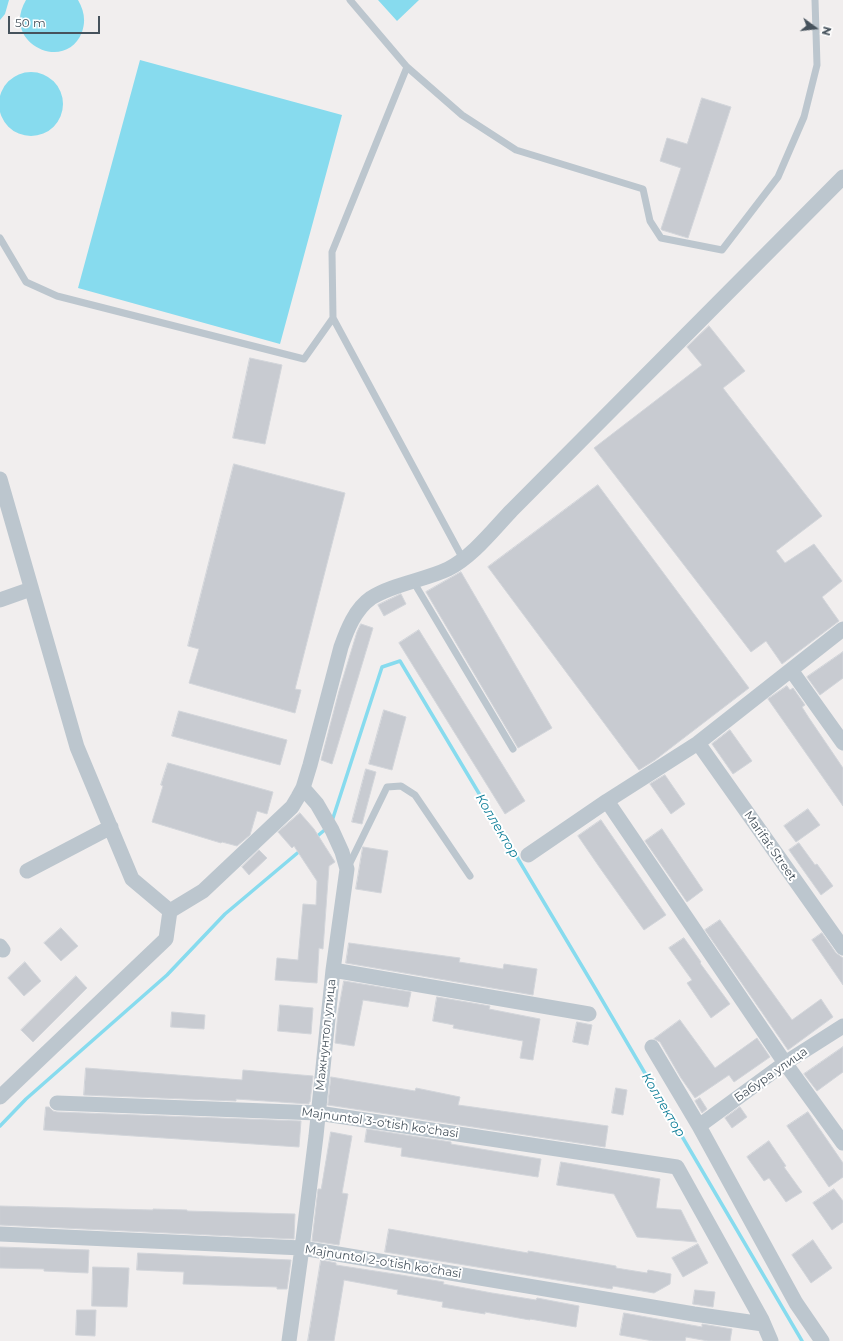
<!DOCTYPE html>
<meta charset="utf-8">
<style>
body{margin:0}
#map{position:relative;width:843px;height:1341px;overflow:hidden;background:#f1eeee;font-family:Montserrat,sans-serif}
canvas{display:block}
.north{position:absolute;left:795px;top:8px;width:40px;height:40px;-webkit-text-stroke:3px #fff;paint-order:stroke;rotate:105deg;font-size:11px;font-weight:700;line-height:16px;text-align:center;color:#46525c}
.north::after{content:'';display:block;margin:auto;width:14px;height:18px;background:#46525c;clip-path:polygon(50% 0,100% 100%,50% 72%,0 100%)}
.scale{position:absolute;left:8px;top:16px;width:92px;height:18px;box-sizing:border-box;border:2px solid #46525c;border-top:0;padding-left:5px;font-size:12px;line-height:14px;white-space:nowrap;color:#46525c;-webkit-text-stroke:3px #fff;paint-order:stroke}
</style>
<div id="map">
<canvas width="843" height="1341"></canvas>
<div class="north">N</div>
<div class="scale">50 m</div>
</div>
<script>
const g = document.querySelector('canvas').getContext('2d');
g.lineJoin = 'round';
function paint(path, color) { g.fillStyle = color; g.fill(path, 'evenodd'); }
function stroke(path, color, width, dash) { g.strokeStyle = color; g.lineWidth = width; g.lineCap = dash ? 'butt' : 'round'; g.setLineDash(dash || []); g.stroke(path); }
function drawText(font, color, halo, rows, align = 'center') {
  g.font = font + ' Montserrat,sans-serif'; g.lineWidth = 4; g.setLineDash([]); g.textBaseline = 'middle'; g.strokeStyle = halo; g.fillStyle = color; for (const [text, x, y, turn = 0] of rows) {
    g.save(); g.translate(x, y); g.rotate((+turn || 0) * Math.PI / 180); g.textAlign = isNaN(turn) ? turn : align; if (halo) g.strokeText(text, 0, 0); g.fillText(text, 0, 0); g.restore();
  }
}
const water = new Path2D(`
 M 0,0 L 9,0 L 5,14 L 0,20 Z
 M 26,0 L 78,0 C 84,10 86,21 82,32 C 66,74 0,43 26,0 Z
 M 378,0 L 419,0 L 397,21 Z
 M 140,60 L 342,115 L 280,344 L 78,288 Z
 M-1 104a32 32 0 1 1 64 0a32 32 0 1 1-64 0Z`);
const stream = new Path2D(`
 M 332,821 L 382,667 L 400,661 L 595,988 L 802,1341
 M 315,838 L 327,828
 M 0,1126 L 26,1099 L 167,975 L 225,914 L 301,850`);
const building = new Path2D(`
 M 702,98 L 731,107 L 688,238 L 662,230 L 661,229 L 681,168 L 660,161 L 667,138 L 687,144 Z
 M 709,326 L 745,371 L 723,388 L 822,516 L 776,551 L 785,563 L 814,544 L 842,581 L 822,597 L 839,621 L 782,664 L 766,641 L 751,652 L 594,448 L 702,365 L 687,347 Z
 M 250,358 L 282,365 L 265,444 L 233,438 Z
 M 234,464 L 345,493 L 295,689 L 301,690 L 295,713 L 189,683 L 199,649 L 188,646 Z
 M 598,485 L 749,688 L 655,760 L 639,770 L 488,567 Z
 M 461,572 L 552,728 L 518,748 L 426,592 Z
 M 401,594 L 406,604 L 384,616 L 378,605 Z
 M 361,624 L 373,628 L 332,764 L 321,760 L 339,691 L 357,632 Z
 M 419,630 L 525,801 L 505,814 L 399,643 Z
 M 843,652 L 843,678 L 820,695 L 807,677 Z
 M 787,686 L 790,690 L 793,688 L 805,705 L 802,707 L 809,718 L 843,768 L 843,806 L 768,699 Z
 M 384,710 L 406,717 L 392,770 L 369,764 Z
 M 179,711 L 287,740 L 280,765 L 172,736 Z
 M 730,730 L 752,761 L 733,774 L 712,744 Z
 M 168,763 L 273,792 L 267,814 L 257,811 L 250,835 L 237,846 L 222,842 L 221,843 L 152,822 L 163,786 L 161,785 Z
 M 366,769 L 376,772 L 362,824 L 352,822 Z
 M 665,775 L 685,804 L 671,814 L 650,784 Z
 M 808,809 L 820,825 L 796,842 L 784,826 Z
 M 300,813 L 314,829 L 335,862 L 329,866 L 323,949 L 319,948 L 317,983 L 275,980 L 277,958 L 298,960 L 303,904 L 316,905 L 317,881 L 294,846 L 292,848 L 278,832 Z
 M 601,820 L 666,915 L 644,930 L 600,868 L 578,836 Z
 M 662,829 L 703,890 L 687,902 L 645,841 Z
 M 799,843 L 815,865 L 817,864 L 833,886 L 821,895 L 789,850 Z
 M 363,847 L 388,851 L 381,893 L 356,889 Z
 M 259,850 L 267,858 L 249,875 L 242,867 Z
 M 720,920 L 792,1020 L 821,999 L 833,1017 L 788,1050 L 705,930 Z
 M 61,928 L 78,946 L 61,961 L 44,943 Z
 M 822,933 L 836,953 L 843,958 L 843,985 L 812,940 Z
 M 684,938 L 701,962 L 700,963 L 730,1004 L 711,1018 L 687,983 L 692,980 L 669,948 Z
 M 349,943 L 460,958 L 459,962 L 503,969 L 504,964 L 537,969 L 533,995 L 346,963 Z
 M 25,962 L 41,981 L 24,996 L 8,978 Z
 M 76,976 L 87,988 L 33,1042 L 21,1030 Z
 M 344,981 L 411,992 L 408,1007 L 363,1000 L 354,1046 L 335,1043 L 338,1013 Z
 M 437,997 L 490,1006 L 489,1009 L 540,1019 L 533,1060 L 520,1058 L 523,1041 L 453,1028 L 454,1025 L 433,1021 Z
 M 280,1005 L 313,1008 L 311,1034 L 278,1031 Z
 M 172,1012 L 205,1015 L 204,1029 L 171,1027 Z
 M 680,1020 L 715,1068 L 757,1038 L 770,1057 L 734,1082 L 729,1075 L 695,1098 L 681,1078 L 660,1042 L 654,1039 Z
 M 577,1022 L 592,1025 L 588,1045 L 573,1042 Z
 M 843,1047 L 843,1072 L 817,1091 L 804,1074 Z
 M 86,1068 L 242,1080 L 243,1070 L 313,1076 L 310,1102 L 309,1102 L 309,1104 L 236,1099 L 236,1101 L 84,1095 Z
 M 331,1077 L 415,1091 L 416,1088 L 460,1097 L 458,1105 L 608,1126 L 605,1147 L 328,1105 Z
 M 616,1088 L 627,1090 L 623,1115 L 612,1113 Z
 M 700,1098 L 707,1109 L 702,1113 L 695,1101 Z
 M 46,1107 L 49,1107 L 53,1111 L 57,1112 L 301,1121 L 299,1147 L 44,1130 Z
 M 740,1107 L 747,1117 L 732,1128 L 725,1118 Z
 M 808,1112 L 843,1163 L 843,1177 L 829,1187 L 787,1126 Z
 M 367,1129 L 451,1142 L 451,1144 L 541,1159 L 538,1177 L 401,1156 L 402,1148 L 365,1142 Z
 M 331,1132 L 352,1136 L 342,1193 L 348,1194 L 339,1245 L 312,1241 L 318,1189 L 321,1189 Z
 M 769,1141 L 786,1166 L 784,1167 L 802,1192 L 786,1202 L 769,1178 L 764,1181 L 747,1157 Z
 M 561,1162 L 660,1179 L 656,1208 L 681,1210 L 697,1242 L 637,1237 L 614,1194 L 557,1185 Z
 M 834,1189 L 843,1201 L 843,1222 L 832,1230 L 813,1203 Z
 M 0,1206 L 153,1210 L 153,1209 L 187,1210 L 187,1211 L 295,1214 L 294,1239 L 0,1225 Z
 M 389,1229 L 528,1253 L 528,1251 L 616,1266 L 616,1268 L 647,1273 L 648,1270 L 671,1274 L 670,1284 L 654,1293 L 613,1286 L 612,1289 L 385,1252 Z
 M 813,1240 L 832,1268 L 811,1283 L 792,1255 Z
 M 698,1244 L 708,1263 L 683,1277 L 672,1258 Z
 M 0,1247 L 89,1250 L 88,1273 L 44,1271 L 44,1269 L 0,1268 Z
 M 138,1253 L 291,1260 L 287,1289 L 277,1289 L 277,1287 L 183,1284 L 184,1272 L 137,1270 Z
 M 321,1260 L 336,1263 L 336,1265 L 401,1275 L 444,1282 L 443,1284 L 492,1293 L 536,1300 L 537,1298 L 579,1306 L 576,1327 L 530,1319 L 530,1320 L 485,1312 L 485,1314 L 442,1307 L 443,1302 L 397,1294 L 398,1290 L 344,1280 L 334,1341 L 308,1341 Z
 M 93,1267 L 129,1268 L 127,1307 L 92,1306 Z
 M 695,1290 L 715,1292 L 713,1307 L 693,1304 Z
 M 77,1310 L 96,1310 L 95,1336 L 76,1335 Z
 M 624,1313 L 702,1327 L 702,1324 L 732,1329 L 730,1341 L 708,1341 L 686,1337 L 685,1341 L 653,1341 L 620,1335 Z`);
const service = new Path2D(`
 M 350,0 L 407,67 L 462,115 L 516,150 L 643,189 L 650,221 L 661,238 L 722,250 L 778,177 L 804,117 L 817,65 L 815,0
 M 0,238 L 26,282 L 57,296 L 304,359 L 333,318 L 332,252 L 407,67
 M 333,318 L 463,559
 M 413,581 L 513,749
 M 348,867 L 387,787 L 401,786 L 415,795 L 470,876`);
const minor = new Path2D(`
 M 0,479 L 77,747 L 132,879 L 170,911
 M 0,600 L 31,589
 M 791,670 L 843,743
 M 698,743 L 843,948
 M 607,801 L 785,1063 L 843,1143
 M 528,855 L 607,801 L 698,743 L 843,629
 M 27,871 L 111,827
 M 0,946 L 3,950
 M 333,970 L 589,1014
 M 652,1047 L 699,1126 L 796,1303 L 822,1341
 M 0,1097 L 166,939 L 170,911 L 203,891 L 292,807 L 298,797 L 303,788 L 310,765 L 341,647 C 347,630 355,609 371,598 C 393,584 425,580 448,569 C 472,557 493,530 511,511 L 843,177
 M 57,1103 L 318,1113 L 677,1167 L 762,1320 L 771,1341
 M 699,1126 L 785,1063 L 843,1026
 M 0,1234 L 302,1248 L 694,1314 L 763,1324
 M 289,1341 L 302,1248 L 316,1136 L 333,970 L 347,869 L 342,852 L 332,830 L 317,804 L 303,788`);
const streetNames = [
 ["Marifat Street",770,846,55],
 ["Мажнунтол улица",326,1035,-84],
 ["Бабура улица",771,1075,-35],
 ["Majnuntol 3-o'tish ko'chasi",380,1123,8],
 ["Majnuntol 2-o'tish ko'chasi",383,1262,9]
];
const waterNames = [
 ["Коллектор",497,826,59],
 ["Коллектор",663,1105,59]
];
paint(water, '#87dbee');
stroke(stream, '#87dbee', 3.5);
paint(building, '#c8cbd1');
stroke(building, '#d2d5da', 1);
stroke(service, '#bcc6ce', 7);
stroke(minor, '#bcc6ce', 15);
drawText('12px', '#46525c', '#fff', streetNames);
drawText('italic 13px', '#097b96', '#fff', waterNames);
</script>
